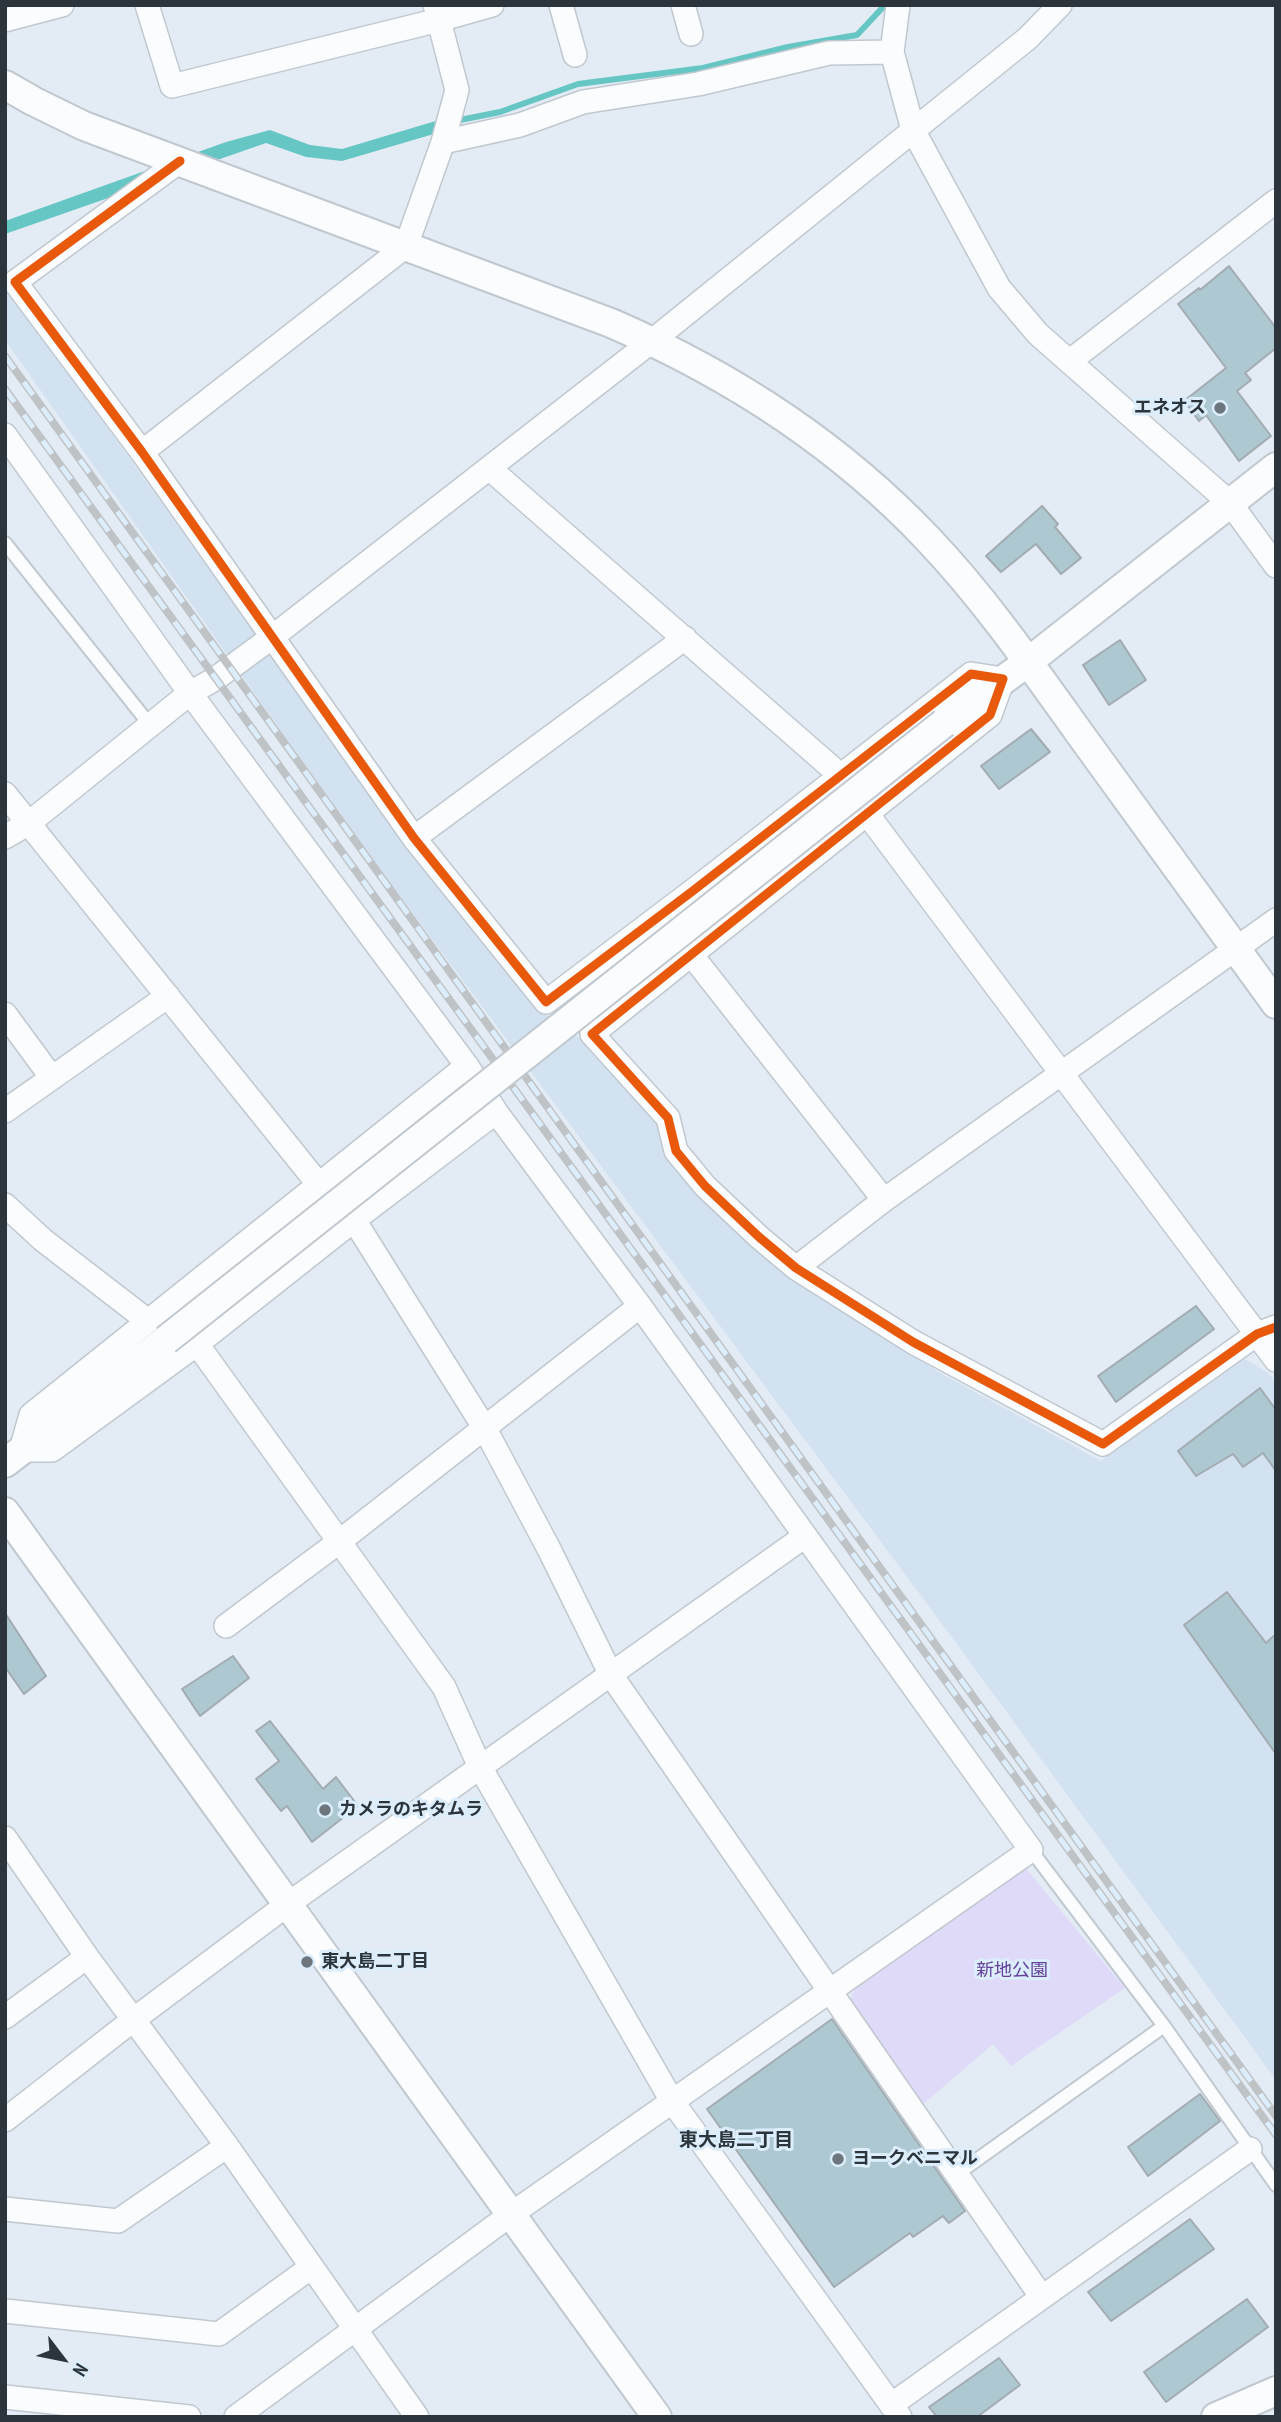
<!DOCTYPE html>
<meta charset="utf-8">
<style>
body{margin:0}
#map{position:relative;width:1281px;height:2422px;overflow:hidden;background:#e3ecf5;font-family:"PT Sans Narrow",sans-serif}
canvas{display:block}
.frame{position:absolute;inset:0;border:7px solid #2d353c;pointer-events:none}
.north{position:absolute;left:28px;top:2324px;width:70px;height:70px;-webkit-text-stroke:5px #dcedfc;paint-order:stroke;rotate:122deg;font-size:19px;font-weight:700;line-height:28px;text-align:center;color:#2d353c}
.north::after{content:'';display:block;margin:auto;width:24px;height:32px;background:#2d353c;clip-path:polygon(50% 0,100% 100%,50% 72%,0 100%)}
</style>
<div id="map">
<canvas width="1281" height="2422"></canvas>
<div class="frame"></div>
<div class="north">N</div>
</div>
<script>
const g = document.querySelector('canvas').getContext('2d');
g.lineJoin = 'round';
function paint(path, color) { g.fillStyle = color; g.fill(path, 'evenodd'); }
function stroke(path, color, width, dash) { g.strokeStyle = color; g.lineWidth = width; g.lineCap = dash ? 'butt' : 'round'; g.setLineDash(dash || []); g.stroke(path); }
function drawText(font, color, halo, rows, align = 'center') {
  g.font = font + ' "PT Sans Narrow","Noto Sans JP",sans-serif'; g.lineWidth = 6; g.setLineDash([]); g.textBaseline = 'middle'; g.strokeStyle = halo; g.fillStyle = color; for (const [text, x, y, turn = 0] of rows) {
    g.save(); g.translate(x, y); g.rotate((+turn || 0) * Math.PI / 180); g.textAlign = isNaN(turn) ? turn : align; if (halo) g.strokeText(text, 0, 0); g.fillText(text, 0, 0); g.restore();
  }
}
const built = new Path2D(`
 M 5,284 L 409,850 L 539,1010 L 596,1050 L 660,1123 L 663,1153 L 752,1243 L 803,1284 L 940,1373 L 1101,1461 L 1245,1359 L 1268,1373 L 1276,1383 L 1276,2080 L 948,1632 L 382,872 L 286,738 L 5,340 Z`);
const green = new Path2D(`
 M 1024,1866 L 1125,1988 L 1011,2066 L 993,2044 L 920,2107 L 850,2001 L 856,1984 Z`);
const water = new Path2D(`
 M 459,114 L 461,126 L 342,161 L 306,157 L 266,143 L 5,234 L 5,221 L 226,142 L 270,130 L 310,145 L 342,149 Z`);
const stream = new Path2D(`
 M 460,120 L 500,112 L 578,84 L 703,68 L 788,47 L 857,35 L 885,5`);
const building = new Path2D(`
 M 1229,266 L 1276,328 L 1276,348 L 1245,373 L 1251,380 L 1237,391 L 1271,436 L 1239,461 L 1206,415 L 1199,421 L 1184,401 L 1226,368 L 1178,304 L 1199,288 L 1200,290 Z
 M 1042,506 L 1058,524 L 1055,527 L 1081,558 L 1061,574 L 1036,544 L 1001,572 L 986,556 Z
 M 1120,640 L 1146,680 L 1109,705 L 1083,665 Z
 M 1031,729 L 1050,752 L 999,789 L 981,766 Z
 M 1196,1306 L 1214,1329 L 1116,1402 L 1098,1376 Z
 M 1260,1388 L 1276,1410 L 1276,1471 L 1263,1453 L 1243,1467 L 1233,1454 L 1196,1476 L 1178,1451 Z
 M 1227,1592 L 1266,1643 L 1276,1634 L 1276,1754 L 1184,1625 Z
 M 5,1613 L 46,1676 L 24,1694 L 5,1667 Z
 M 233,1656 L 249,1678 L 200,1716 L 182,1689 Z
 M 270,1721 L 323,1789 L 336,1777 L 358,1806 L 312,1842 L 287,1806 L 281,1811 L 256,1779 L 279,1761 L 256,1731 Z
 M 832,2019 L 965,2211 L 949,2223 L 943,2216 L 913,2237 L 910,2233 L 834,2287 L 707,2109 Z
 M 1200,2094 L 1220,2121 L 1148,2176 L 1128,2147 Z
 M 1190,2219 L 1214,2249 L 1111,2321 L 1088,2292 Z
 M 1247,2299 L 1268,2327 L 1166,2402 L 1144,2372 Z
 M 999,2358 L 1020,2385 L 977,2417 L 937,2417 L 929,2407 Z`);
const service = new Path2D(`
 M 5,543 L 150,725
 M 1031,1850 L 1164,2026 L 1276,2185
 M 957,2174 L 1164,2026`);
const minor = new Path2D(`
 M 147,5 L 172,86 L 439,20 L 492,5
 M 561,5 L 575,55
 M 683,5 L 691,34
 M 898,5 L 892,52 L 913,130 L 999,288 L 1038,334 L 1230,503 L 1276,566
 M 5,20 L 62,5
 M 443,142 L 520,125 L 583,102 L 698,84 L 829,53 L 892,52
 M 180,161 L 15,282 L 142,452 L 414,838 L 546,1002 L 694,890 L 971,674 L 1003,679 L 990,715 L 592,1034 L 668,1118 L 676,1151 L 705,1186 L 759,1237 L 796,1268 L 913,1342 L 1103,1444 L 1257,1334 L 1276,1327
 M 1070,361 L 1276,201
 M 5,435 L 190,693 L 467,1066 L 496,1112 L 640,1306 L 1031,1850 L 510,2215 L 236,2417
 M 142,452 L 406,246 L 443,142 L 457,90 L 435,5
 M 489,468 L 840,775
 M 5,794 L 320,1186
 M 868,815 L 1276,1360
 M 5,837 L 29,823 L 190,693 L 215,679 L 271,638 L 652,341 L 1028,38 L 1060,5
 M 414,838 L 685,638
 M 690,953 L 884,1200
 M 5,1014 L 52,1078
 M 467,1066 L 31,1415 L 21,1450 L 52,1450 L 197,1344 L 354,1220 L 496,1112
 M 5,1111 L 168,996
 M 5,1205 L 43,1240 L 148,1321
 M 354,1220 L 484,1427 L 549,1549 L 611,1675 L 1041,2296
 M 796,1268 L 884,1200 L 1276,920
 M 197,1344 L 444,1687 L 480,1767 L 672,2101 L 900,2417
 M 226,1626 L 340,1541 L 640,1306
 M 5,1838 L 87,1957 L 227,2146 L 417,2417
 M 5,2017 L 87,1957
 M 5,2120 L 133,2020 L 288,1904 L 805,1536
 M 5,2209 L 118,2221 L 227,2146
 M 5,2311 L 219,2334 L 310,2268
 M 5,2397 L 189,2417
 M 891,2405 L 1250,2149`);
const tertiary = new Path2D(`
 M 5,85 L 33,101 L 84,126 L 611,323 C 729,374 839,445 928,539 C 985,599 1032,667 1080,734 C 1145,824 1210,914 1276,1004
 M 944,723 L 1028,662 L 1276,467
 M 5,1463 L 166,1340
 M 5,1512 L 657,2417
 M 1216,2417 L 1276,2391`);
const rail = new Path2D(`
 M 5,356 L 1276,2116
 M 5,389 L 1276,2135`);
const tertiaryBridge = new Path2D(`
 M 166,1340 L 944,723`);
const cycleway = new Path2D(`
 M 180,161 L 15,282 L 142,452 L 414,838 L 546,1002 L 694,890 L 971,674 L 1003,679 L 990,715 L 592,1034 L 668,1118 L 676,1151 L 705,1186 L 759,1237 L 796,1268 L 913,1342 L 1103,1444 L 1257,1334 L 1276,1327`);
const markers = [
 [1220,408,7,"#6d757d"],
 [325,1810,7,"#6d757d"],
 [307,1962,7,"#6d757d"],
 [838,2159,7,"#6d757d"]
];
const poiNames = [
 ["エネオス",1206,408,"right"],
 ["カメラのキタムラ",339,1810],
 ["東大島二丁目",321,1962],
 ["ヨークベニマル",852,2159]
];
const parkNames = [
 ["新地公園",1012,1971]
];
const neighbourhoodNames = [
 ["東大島二丁目",736,2141]
];
paint(built, '#d2e2f0');
paint(green, '#dedaf8');
paint(water, '#66c6c3');
stroke(stream, '#66c6c3', 6);
paint(building, '#aec8d1');
stroke(building, '#a2abb0', 2);
stroke(service, '#c0c8cf', 16);
stroke(minor, '#c0c8cf', 26);
stroke(tertiary, '#c0c8cf', 32);
stroke(service, '#fbfcfe', 12);
stroke(minor, '#fbfcfe', 23);
stroke(tertiary, '#fbfcfe', 28);
stroke(rail, '#c0c3c5', 8);
stroke(rail, '#dcedfc', 5, [16]);
stroke(tertiaryBridge, '#c0c8cf', 32, []);
stroke(tertiaryBridge, '#fbfcfe', 28);
stroke(cycleway, '#e8590c', 9);
for (const [x, y, r, color] of markers) { const dot = new Path2D(); dot.arc(x, y, r, 0, 2 * Math.PI); g.fillStyle = color; g.fill(dot); stroke(dot, '#dcedfc', 2.5); }
drawText('bold 18px', '#2d353c', '#dcedfc', poiNames, 'left');
drawText('18px', '#63419a', '#dcedfc', parkNames);
drawText('bold 19px', '#2d353c', '#dcedfc', neighbourhoodNames);
</script>
